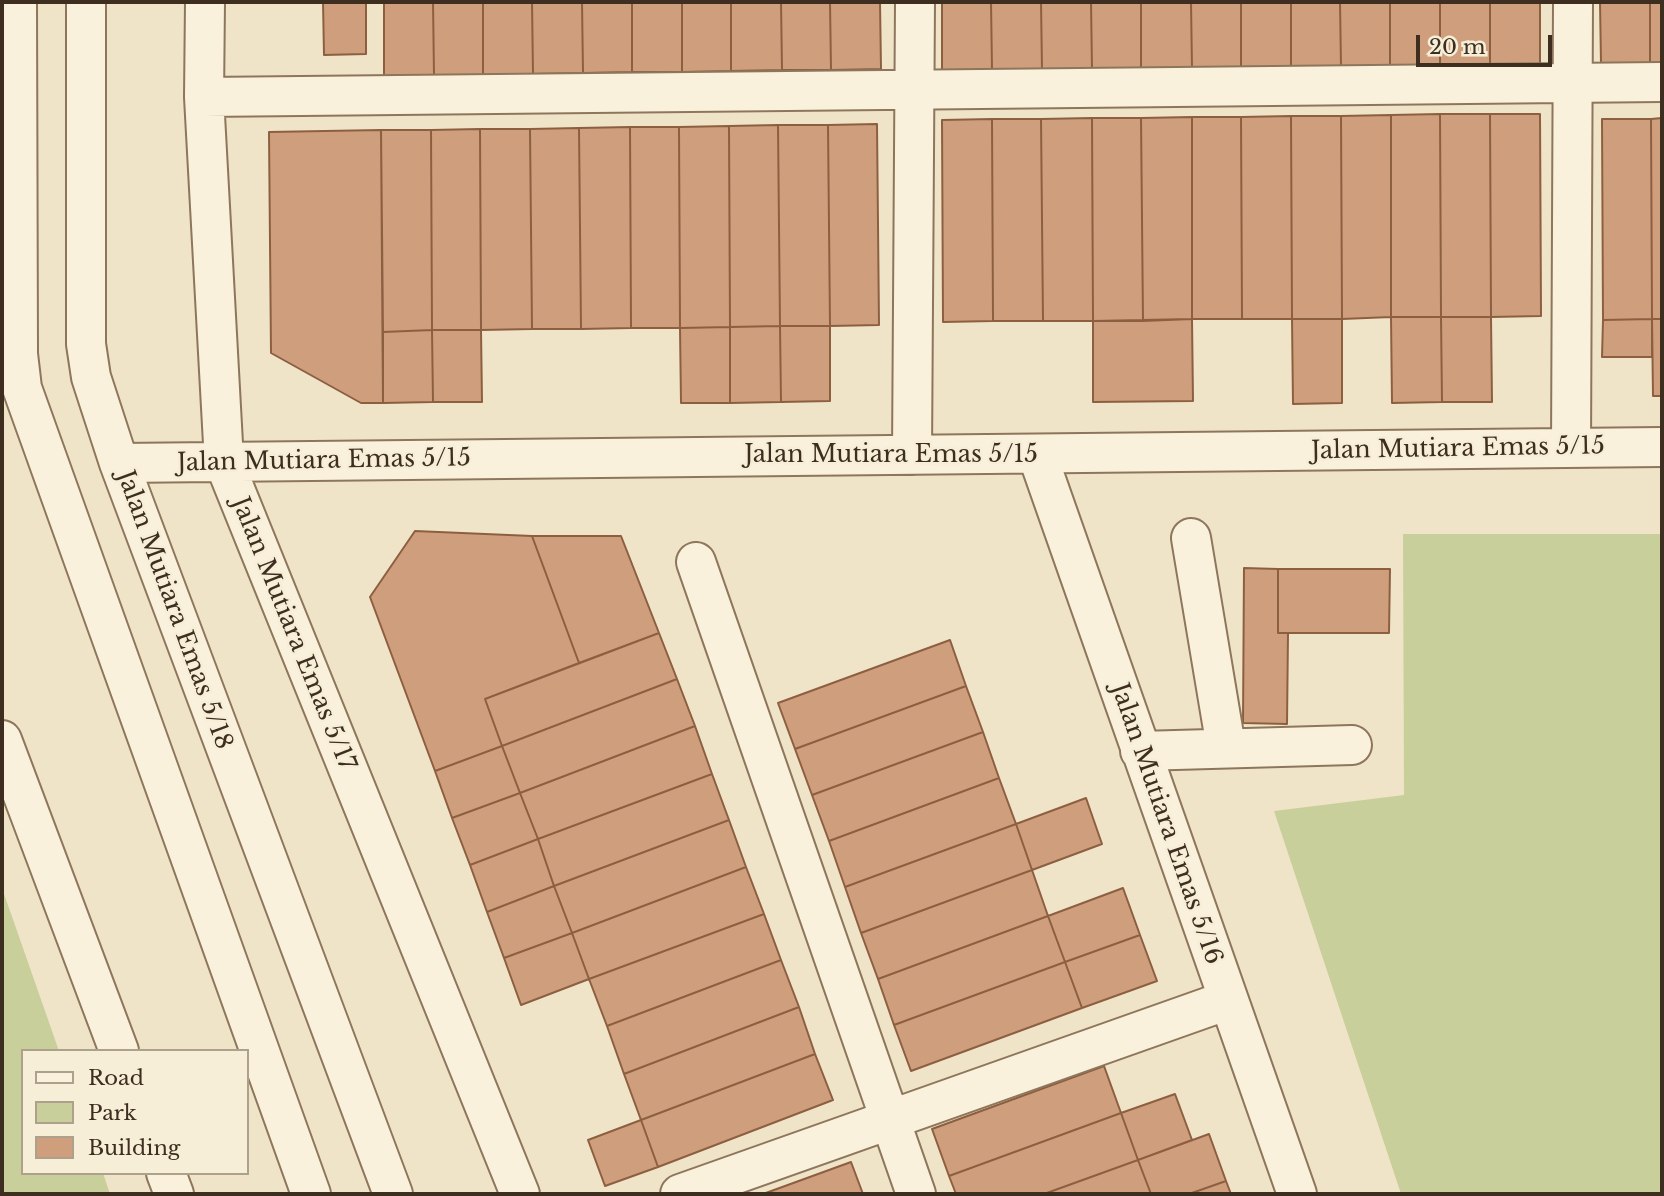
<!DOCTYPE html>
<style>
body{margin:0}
#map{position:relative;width:1664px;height:1196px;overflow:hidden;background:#f0e4c8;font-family:"Libre Baskerville",serif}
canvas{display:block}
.frame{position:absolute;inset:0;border:4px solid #3d2e20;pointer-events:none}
.legend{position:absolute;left:21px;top:1049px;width:228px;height:126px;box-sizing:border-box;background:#f7eed8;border:2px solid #ada18e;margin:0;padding:9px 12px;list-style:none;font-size:21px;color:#3d2e20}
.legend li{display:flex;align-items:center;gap:14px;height:35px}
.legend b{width:35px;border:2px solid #ada18e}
.scale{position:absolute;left:1416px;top:35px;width:136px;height:32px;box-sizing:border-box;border:4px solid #3d2e20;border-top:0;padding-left:9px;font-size:21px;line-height:24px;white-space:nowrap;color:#3d2e20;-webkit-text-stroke:5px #f7eed8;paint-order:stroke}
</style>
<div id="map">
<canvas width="1664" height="1196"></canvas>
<div class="frame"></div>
<ul class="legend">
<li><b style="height:9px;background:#faf1dc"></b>Road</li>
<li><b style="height:19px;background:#c9cf9b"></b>Park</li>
<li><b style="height:19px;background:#cf9f7d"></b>Building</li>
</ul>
<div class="scale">20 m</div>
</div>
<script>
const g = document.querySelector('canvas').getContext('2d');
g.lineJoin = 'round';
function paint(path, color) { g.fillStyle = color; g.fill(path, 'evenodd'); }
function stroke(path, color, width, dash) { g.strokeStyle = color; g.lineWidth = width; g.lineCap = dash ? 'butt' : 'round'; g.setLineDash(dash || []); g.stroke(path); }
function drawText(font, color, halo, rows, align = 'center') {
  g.font = font + ' "Libre Baskerville",serif'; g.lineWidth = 5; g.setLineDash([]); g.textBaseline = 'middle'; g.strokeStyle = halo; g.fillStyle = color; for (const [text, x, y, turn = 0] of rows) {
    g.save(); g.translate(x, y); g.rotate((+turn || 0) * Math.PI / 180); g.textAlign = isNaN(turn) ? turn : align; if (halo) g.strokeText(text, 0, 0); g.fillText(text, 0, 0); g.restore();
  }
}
const green = new Path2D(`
 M 1403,534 L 1662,534 L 1662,1194 L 1401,1194 L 1274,811 L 1404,795 Z
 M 2,888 L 59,1051 L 23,1051 L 23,1173 L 103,1173 L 110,1194 L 2,1194 Z`);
const building = new Path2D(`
 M 323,2 L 366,2 L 366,54 L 324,55 Z
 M 384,2 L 433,2 L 434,75 L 384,76 Z
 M 433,2 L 483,2 L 483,75 L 434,75 Z
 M 483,2 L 532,2 L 533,74 L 483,75 Z
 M 532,2 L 582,2 L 583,73 L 533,74 Z
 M 582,2 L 632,2 L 632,72 L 583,73 Z
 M 632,2 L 682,2 L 682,72 L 632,72 Z
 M 682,2 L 731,2 L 731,71 L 682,72 Z
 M 731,2 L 781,2 L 782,70 L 731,71 Z
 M 781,2 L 830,2 L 831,70 L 782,70 Z
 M 830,2 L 880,2 L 881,69 L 831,70 Z
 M 942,2 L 991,2 L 992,70 L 942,72 Z
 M 991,2 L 1041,2 L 1042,70 L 992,70 Z
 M 1041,2 L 1091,2 L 1092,70 L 1042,70 Z
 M 1091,2 L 1141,2 L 1141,69 L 1092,70 Z
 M 1141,2 L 1191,2 L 1192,69 L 1141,69 Z
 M 1191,2 L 1241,2 L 1241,68 L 1192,69 Z
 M 1241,2 L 1291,2 L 1291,68 L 1241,68 Z
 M 1291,2 L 1340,2 L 1341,67 L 1291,68 Z
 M 1340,2 L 1390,2 L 1390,66 L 1341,67 Z
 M 1390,2 L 1440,2 L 1440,66 L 1390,66 Z
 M 1440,2 L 1490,2 L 1490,66 L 1440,66 Z
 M 1490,2 L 1540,2 L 1540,65 L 1490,66 Z
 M 1600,2 L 1650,2 L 1650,63 L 1601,64 Z
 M 1650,2 L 1662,2 L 1662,63 L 1650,63 Z
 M 1440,114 L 1441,317 L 1391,317 L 1391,115 Z
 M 1440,114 L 1490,114 L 1491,317 L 1441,317 Z
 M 1490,114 L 1540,114 L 1541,316 L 1491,317 Z
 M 1391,115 L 1391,317 L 1342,319 L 1341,116 Z
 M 1291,116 L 1292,319 L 1242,319 L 1241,117 Z
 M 1291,116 L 1341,116 L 1342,319 L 1292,319 Z
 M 1192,117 L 1192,319 L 1143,321 L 1141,118 Z
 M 1192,117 L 1241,117 L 1242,319 L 1192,319 Z
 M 1092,118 L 1093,321 L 1043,321 L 1041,119 Z
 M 1092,118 L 1141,118 L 1143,321 L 1093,321 Z
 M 1662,118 L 1662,319 L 1652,319 L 1651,119 Z
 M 992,119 L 993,321 L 943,322 L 942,120 Z
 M 992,119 L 1041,119 L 1043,321 L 993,321 Z
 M 1602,119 L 1651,119 L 1652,319 L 1603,320 Z
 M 877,124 L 879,325 L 830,326 L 828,125 Z
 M 778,125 L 780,326 L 730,327 L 729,126 Z
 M 778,125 L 828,125 L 830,326 L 780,326 Z
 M 729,126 L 730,327 L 680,328 L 679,127 Z
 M 630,127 L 631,328 L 581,329 L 579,128 Z
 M 630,127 L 679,127 L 680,328 L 631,328 Z
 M 579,128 L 581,329 L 532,329 L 530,129 Z
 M 480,129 L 481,330 L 432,330 L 431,130 Z
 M 480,129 L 530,129 L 532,329 L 481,330 Z
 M 381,130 L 383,403 L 361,403 L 271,353 L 269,132 Z
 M 381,130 L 431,130 L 432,330 L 383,332 Z
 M 1391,317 L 1441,317 L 1442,402 L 1392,403 Z
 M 1441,317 L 1491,317 L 1492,402 L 1442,402 Z
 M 1192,319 L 1193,401 L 1093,402 L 1093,321 Z
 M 1292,319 L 1342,319 L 1342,403 L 1293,404 Z
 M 1652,319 L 1652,357 L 1602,357 L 1603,320 Z
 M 1652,319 L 1662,319 L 1662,396 L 1653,396 Z
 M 780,326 L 830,326 L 830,401 L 781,402 Z
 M 780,326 L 781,402 L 730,403 L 730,327 Z
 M 730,327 L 730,403 L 681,403 L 680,328 Z
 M 432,330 L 481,330 L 482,402 L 433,402 Z
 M 432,330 L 433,402 L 383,403 L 383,332 Z
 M 415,531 L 532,536 L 579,663 L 485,699 L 502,746 L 435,771 L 370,597 Z
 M 532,536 L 621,536 L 659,633 L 579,663 Z
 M 1244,568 L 1278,569 L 1278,633 L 1288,633 L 1287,724 L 1243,723 Z
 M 1278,569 L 1390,569 L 1389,633 L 1278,633 Z
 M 659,633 L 677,679 L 502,746 L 485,699 Z
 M 950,640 L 966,686 L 795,749 L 778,703 Z
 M 677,679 L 695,726 L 520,793 L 502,746 Z
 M 966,686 L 983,732 L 812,795 L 795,749 Z
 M 695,726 L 712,774 L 538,839 L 520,793 Z
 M 983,732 L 999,778 L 829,841 L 812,795 Z
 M 502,746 L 520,793 L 452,818 L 435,771 Z
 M 712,774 L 729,820 L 554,886 L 538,839 Z
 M 999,778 L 1016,824 L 845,887 L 829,841 Z
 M 520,793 L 538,839 L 470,865 L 452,818 Z
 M 1086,798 L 1102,844 L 1032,870 L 1016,824 Z
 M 729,820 L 746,867 L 572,933 L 554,886 Z
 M 1016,824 L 1032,870 L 861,933 L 845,887 Z
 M 538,839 L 554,886 L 487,912 L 470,865 Z
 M 746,867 L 764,914 L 589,979 L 572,933 Z
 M 1032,870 L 1048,916 L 878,979 L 861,933 Z
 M 554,886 L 572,933 L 504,958 L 487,912 Z
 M 1123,888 L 1140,935 L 1065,962 L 1048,916 Z
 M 764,914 L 781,960 L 607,1026 L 589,979 Z
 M 1048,916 L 1065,962 L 894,1025 L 878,979 Z
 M 572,933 L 589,979 L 521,1005 L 504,958 Z
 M 1140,935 L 1157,981 L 1082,1008 L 1065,962 Z
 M 781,960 L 799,1007 L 624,1074 L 607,1026 Z
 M 1065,962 L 1082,1008 L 911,1071 L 894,1025 Z
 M 799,1007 L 815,1054 L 641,1120 L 624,1074 Z
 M 815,1054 L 833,1100 L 658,1167 L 641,1120 Z
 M 1104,1066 L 1121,1113 L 949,1176 L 932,1129 Z
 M 1175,1094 L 1192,1140 L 1138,1160 L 1121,1113 Z
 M 1121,1113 L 1138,1160 L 1044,1194 L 956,1194 L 949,1176 Z
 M 641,1120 L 658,1167 L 605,1186 L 588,1140 Z
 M 1209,1134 L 1226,1181 L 1189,1194 L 1151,1194 L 1138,1160 Z
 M 1138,1160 L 1151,1194 L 1044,1194 Z
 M 851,1162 L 863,1194 L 763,1194 Z
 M 1226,1181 L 1231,1194 L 1189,1194 Z`);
const minor = new Path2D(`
 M 17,2 L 18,354 L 22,388 L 311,1194
 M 86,2 L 86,344 L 91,377 L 119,463 L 393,1194
 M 205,2 L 204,97 L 224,462 L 520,1194
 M 204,97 L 1662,82
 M 1571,448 L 1573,2
 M 1037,454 L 1297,1194
 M 912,455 L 915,2
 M 119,463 L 1662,447
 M 1191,538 L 1226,747
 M 696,562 L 916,1194
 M 2,740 L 119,1051
 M 1140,751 L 1352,745
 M 166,1173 L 174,1194
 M 680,1194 L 1228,1000`);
const streetNames = [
 ["Jalan Mutiara Emas 5/15",1458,449,-1],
 ["Jalan Mutiara Emas 5/15",891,455],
 ["Jalan Mutiara Emas 5/15",324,461,-1],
 ["Jalan Mutiara Emas 5/18",174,610,70],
 ["Jalan Mutiara Emas 5/17",293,634,68],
 ["Jalan Mutiara Emas 5/16",1166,824,71]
];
paint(green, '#c9cf9b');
paint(building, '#cf9f7d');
stroke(building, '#8d5f41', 2);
stroke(minor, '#8d765c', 42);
stroke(minor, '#faf1dc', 38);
drawText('24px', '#3d2e20', '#f7eed8', streetNames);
</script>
